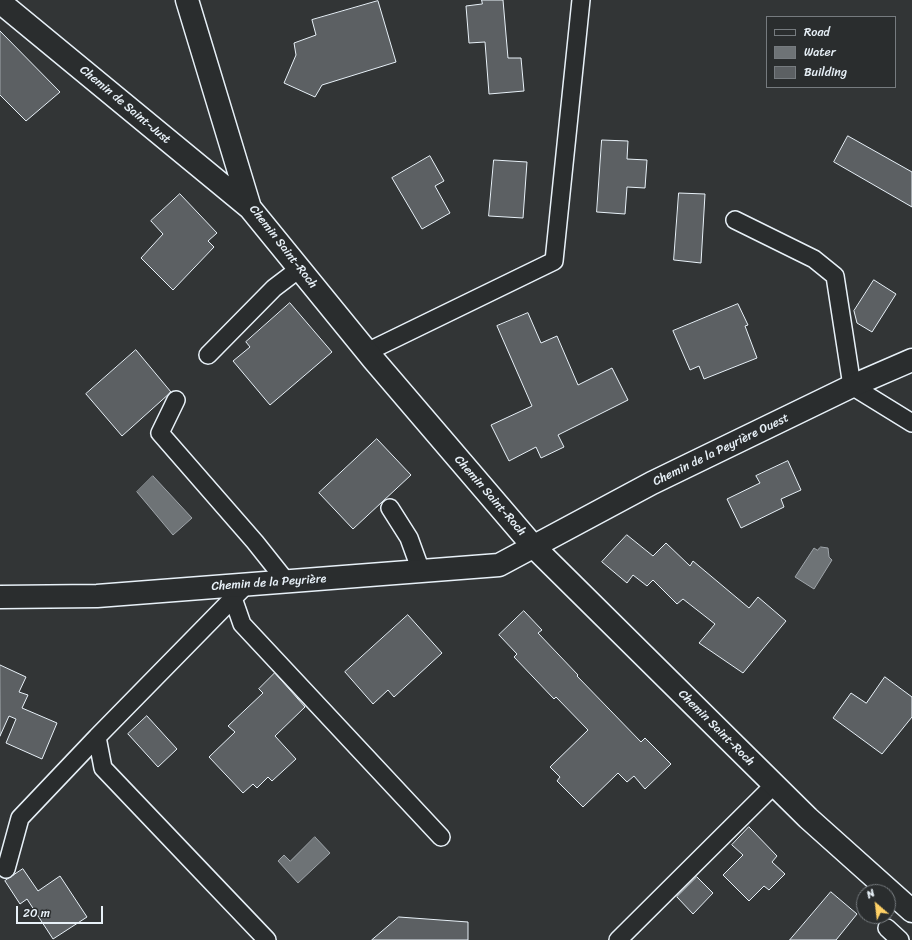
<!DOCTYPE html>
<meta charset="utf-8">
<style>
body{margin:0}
#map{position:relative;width:912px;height:940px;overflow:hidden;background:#323536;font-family:Sriracha,sans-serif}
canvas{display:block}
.legend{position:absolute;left:766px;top:16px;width:130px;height:72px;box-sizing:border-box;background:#2a2d2e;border:1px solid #767b7f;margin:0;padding:5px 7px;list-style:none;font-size:12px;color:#e8f1f8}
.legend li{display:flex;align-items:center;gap:8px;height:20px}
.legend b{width:20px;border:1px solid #767b7f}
.north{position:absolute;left:856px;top:884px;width:40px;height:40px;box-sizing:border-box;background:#2a2d2e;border:1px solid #767b7f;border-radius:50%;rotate:332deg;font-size:11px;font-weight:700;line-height:16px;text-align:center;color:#e8f1f8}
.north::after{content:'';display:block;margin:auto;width:14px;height:18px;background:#ffd166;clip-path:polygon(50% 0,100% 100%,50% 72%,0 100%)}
.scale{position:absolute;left:16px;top:906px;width:87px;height:18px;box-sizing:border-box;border:2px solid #e8f1f8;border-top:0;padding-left:5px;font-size:12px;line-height:14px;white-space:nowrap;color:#e8f1f8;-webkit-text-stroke:3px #2a2d2e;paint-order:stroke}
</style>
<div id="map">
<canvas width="912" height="940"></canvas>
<ul class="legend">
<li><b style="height:5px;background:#2a2d2e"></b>Road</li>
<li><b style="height:11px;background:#6e7376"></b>Water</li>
<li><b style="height:11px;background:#5c6063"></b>Building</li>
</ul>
<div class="north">N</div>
<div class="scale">20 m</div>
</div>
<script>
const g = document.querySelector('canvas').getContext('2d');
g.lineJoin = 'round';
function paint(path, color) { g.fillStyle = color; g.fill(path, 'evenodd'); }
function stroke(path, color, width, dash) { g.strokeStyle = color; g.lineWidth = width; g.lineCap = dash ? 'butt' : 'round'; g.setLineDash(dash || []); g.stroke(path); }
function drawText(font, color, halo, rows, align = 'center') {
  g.font = font + ' Sriracha,sans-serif'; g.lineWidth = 3; g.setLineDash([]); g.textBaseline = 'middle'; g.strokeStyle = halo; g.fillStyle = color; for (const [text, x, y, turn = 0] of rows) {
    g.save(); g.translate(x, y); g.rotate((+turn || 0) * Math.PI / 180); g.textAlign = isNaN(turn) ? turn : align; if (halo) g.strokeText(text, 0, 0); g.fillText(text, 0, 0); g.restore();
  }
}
const water = new Path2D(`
 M 153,476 L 192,518 L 173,535 L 137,492 Z
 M 821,547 L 828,548 L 829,557 L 832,560 L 814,589 L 795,577 L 814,548 L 817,550 Z
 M 315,837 L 330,853 L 298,883 L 278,861 L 284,855 L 290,861 Z`);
const building = new Path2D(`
 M 482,0 L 503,0 L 508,58 L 521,58 L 524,91 L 489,94 L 485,42 L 469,43 L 466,6 L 482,4 Z
 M 378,1 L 396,62 L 322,85 L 315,97 L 284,83 L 296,55 L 294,43 L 316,35 L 312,20 Z
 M 0,31 L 60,92 L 26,121 L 0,95 Z
 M 848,136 L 912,172 L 912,207 L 834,162 Z
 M 602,140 L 628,141 L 627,159 L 647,160 L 645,188 L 627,187 L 625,214 L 597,212 Z
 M 430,156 L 444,181 L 435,186 L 450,213 L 422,229 L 392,178 Z
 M 494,160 L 527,162 L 523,218 L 489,216 Z
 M 679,193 L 705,194 L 701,263 L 674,260 Z
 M 180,194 L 217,233 L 208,241 L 214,247 L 173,290 L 141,258 L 163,234 L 151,221 Z
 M 874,280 L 896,294 L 872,332 L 857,323 L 854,311 Z
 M 290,303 L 332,352 L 270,405 L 233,361 L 250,347 L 246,342 Z
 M 738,304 L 748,325 L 745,326 L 757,358 L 704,379 L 699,366 L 690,370 L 673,331 Z
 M 528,313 L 541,343 L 557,336 L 578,385 L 612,368 L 628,400 L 558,435 L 564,447 L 541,458 L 536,447 L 509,461 L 491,425 L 532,406 L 497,326 Z
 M 136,350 L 171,392 L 122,436 L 86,394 Z
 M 377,439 L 411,475 L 353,529 L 319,493 Z
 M 788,461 L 801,490 L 781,499 L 784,507 L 741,528 L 727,499 L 760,483 L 756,476 Z
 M 627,535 L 653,556 L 666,543 L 690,566 L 693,561 L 749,608 L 758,597 L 786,621 L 743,673 L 699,643 L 715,624 L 683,599 L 677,604 L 653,580 L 647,586 L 633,575 L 627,583 L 602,562 Z
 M 524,611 L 542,630 L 538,633 L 578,675 L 577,676 L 641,742 L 645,738 L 671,764 L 645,789 L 634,776 L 627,782 L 618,773 L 583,807 L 557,781 L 560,777 L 550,767 L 588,730 L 556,697 L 554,699 L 514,657 L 517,654 L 499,635 Z
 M 408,615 L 442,653 L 394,697 L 388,690 L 373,704 L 345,672 Z
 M 0,665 L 26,677 L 19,692 L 28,695 L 22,708 L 57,723 L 42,759 L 6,743 L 16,719 L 9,716 L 0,736 Z
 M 275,673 L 305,707 L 275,736 L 296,759 L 272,781 L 268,777 L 257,788 L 253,784 L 243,793 L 209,757 L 235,732 L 228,726 L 263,693 L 259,689 Z
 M 885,677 L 912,697 L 912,717 L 882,754 L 833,718 L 851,693 L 866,703 Z
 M 147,716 L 177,749 L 158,767 L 128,734 Z
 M 749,827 L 777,856 L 772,862 L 785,874 L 769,890 L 764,886 L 749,901 L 723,875 L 743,855 L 732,845 Z
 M 23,869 L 38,891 L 60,876 L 87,917 L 53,939 L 27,899 L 20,904 L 5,881 Z
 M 697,877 L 713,893 L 693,914 L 677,897 Z
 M 831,892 L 857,914 L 836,940 L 790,940 Z
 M 399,917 L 468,922 L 468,940 L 372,940 Z`);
const service = new Path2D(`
 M 735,220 L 814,259 L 835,276 L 852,386 L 912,423
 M 367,352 L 554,261 L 581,0
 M 208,355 L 274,288 L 299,269
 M 176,400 L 160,433 L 255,542 L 286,581
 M 390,508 L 409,538 L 421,571
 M 247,584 L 97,737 L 103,768 L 267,940
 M 233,598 L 242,624 L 441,837
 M 6,869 L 20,818 L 97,737
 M 887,928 L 900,940
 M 618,940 L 774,785`);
const minor = new Path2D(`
 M 187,0 L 250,208 L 373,359 L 533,546 L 808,818 L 912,911
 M 0,2 L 250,208
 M 0,597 L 97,596 L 499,565 L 652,483 L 852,386 L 912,360`);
const streetNames = [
 ["Chemin de Saint-Just",125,105,40],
 ["Chemin Saint-Roch",283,247,52],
 ["Chemin de la Peyrière Ouest",721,450,-26],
 ["Chemin Saint-Roch",490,496,49],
 ["Chemin de la Peyrière",269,583,-4],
 ["Chemin Saint-Roch",716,728,45]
];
paint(water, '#6e7376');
stroke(water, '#9fa5aa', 1);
paint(building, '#5c6063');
stroke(building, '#e8f1f8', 1);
stroke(service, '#e8f1f8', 20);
stroke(minor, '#e8f1f8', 25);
stroke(service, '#2a2d2e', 17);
stroke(minor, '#2a2d2e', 22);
drawText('12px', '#e8f1f8', '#2a2d2e', streetNames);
</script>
